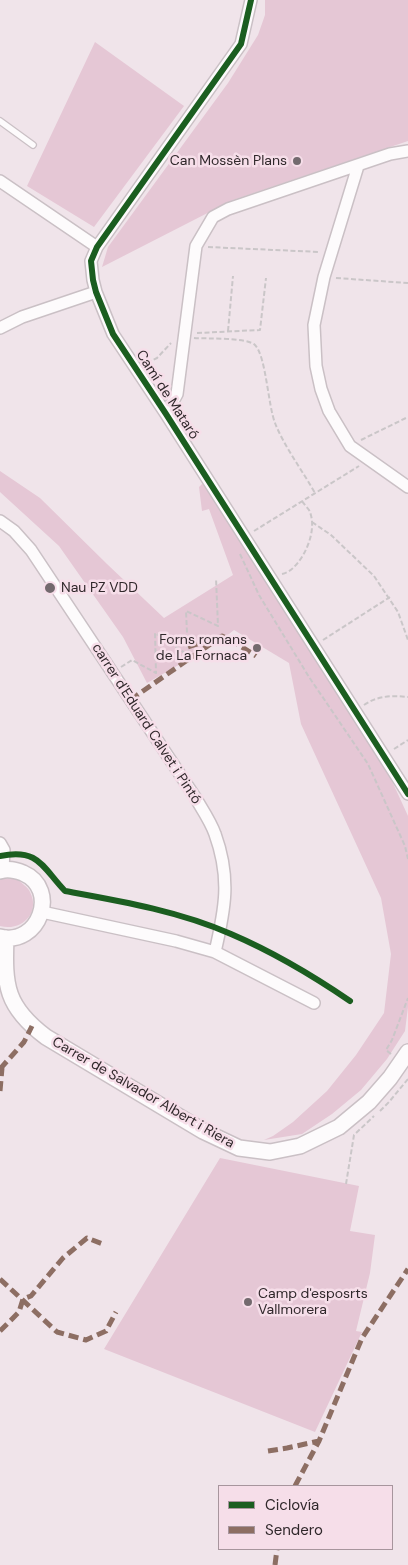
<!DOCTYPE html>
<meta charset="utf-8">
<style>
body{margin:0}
#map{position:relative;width:408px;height:1565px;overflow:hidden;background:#f0e4ea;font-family:"DM Sans",sans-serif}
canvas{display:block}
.legend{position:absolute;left:218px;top:1485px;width:175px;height:65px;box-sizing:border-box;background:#f6dee9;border:1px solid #a7959d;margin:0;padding:6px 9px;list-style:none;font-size:15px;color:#30282b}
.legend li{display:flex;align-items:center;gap:10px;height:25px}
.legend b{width:25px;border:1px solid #a7959d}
</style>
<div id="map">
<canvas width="408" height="1565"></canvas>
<ul class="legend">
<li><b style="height:6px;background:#1b5e20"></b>Ciclovía</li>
<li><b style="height:6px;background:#8d6e63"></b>Sendero</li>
</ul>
</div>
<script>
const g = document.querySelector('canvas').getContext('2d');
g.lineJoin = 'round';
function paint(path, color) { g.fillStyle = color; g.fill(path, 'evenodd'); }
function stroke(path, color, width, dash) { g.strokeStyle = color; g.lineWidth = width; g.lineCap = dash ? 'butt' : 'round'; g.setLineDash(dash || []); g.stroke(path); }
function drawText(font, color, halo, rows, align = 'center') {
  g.font = font + ' "DM Sans",sans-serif'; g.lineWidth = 5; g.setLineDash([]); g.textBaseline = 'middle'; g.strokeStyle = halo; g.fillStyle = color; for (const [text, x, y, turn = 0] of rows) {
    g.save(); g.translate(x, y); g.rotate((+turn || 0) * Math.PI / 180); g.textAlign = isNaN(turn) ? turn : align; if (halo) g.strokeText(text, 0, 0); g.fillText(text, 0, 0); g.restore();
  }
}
const green = new Path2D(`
 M 265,0 L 408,0 L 408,141 L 233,200 L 102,267 L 108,247 L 228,83 L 258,35 L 265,15 Z
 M 95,42 L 184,106 L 94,227 L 27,186 Z
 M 0,471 L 40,498 L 107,564 L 164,618 L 233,575 L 209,509 L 202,511 L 199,487 L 202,484 L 206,485 L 386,768 L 408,816 L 408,1007 L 405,1031 L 387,1059 L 361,1090 L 332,1114 L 302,1134 L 264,1140 L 273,1136 L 293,1122 L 327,1091 L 356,1055 L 384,1013 L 391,954 L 381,898 L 301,724 L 289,663 L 234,630 L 219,642 L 147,683 L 123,637 L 59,546 L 0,492 Z
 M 3,878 L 17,879 C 21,883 28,887 30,892 C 41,913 21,932 0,926 L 0,880 Z
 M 220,1158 L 359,1186 L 350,1231 L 375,1235 L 370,1273 L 356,1331 L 362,1332 L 315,1432 L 104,1349 Z`);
const path = new Path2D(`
 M 208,247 L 320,252
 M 336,278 L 408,283
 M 228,331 L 233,276
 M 197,333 L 260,330 L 266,278
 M 194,338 C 207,339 246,337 255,345 C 266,356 268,405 275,423 C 284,446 302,470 315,493
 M 147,363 L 157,358 L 171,343
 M 361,440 L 408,417
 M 312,522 L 331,535 L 374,576 L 398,612 L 408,640
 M 254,531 L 359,466
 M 240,554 L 259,595 L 309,677 L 368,764 L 405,846 L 408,859
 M 282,574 C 286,573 290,571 293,568 C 306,556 318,528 309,510 C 307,507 304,504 302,501
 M 323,640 L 390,597
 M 121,667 L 132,660 L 156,673 L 155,633 L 188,655 L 186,611 L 218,626 L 216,578
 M 364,705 C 377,696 392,695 408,697
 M 394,749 L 408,740
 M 391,1054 L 386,1050 L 392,1040 L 408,998
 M 380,1111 L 389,1102 L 408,1079
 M 346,1184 L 354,1135 L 374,1116`);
const lane = new Path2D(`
 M 0,121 L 33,145`);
const street = new Path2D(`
 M 251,0 L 241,44 L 97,247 L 91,261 L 93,280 L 96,292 L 113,334 L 166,414 L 408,794
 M 358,166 L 324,277 L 314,325 L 316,366 L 321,389 L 329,411 L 350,446 L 408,487
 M 0,181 L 97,247
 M 0,328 L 22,317 L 96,292
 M 166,414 L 177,394 L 196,246 L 213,217 L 228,209 L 390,154 L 408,151
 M 0,521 L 14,531 L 31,550 L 195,797 C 202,809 211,822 215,834 C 231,878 225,909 215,952
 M 0,843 L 4,850 L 3,869
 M 42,912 L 176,941 L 215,952 L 314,1003`);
const secondary = new Path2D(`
 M 0,871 C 8,868 15,870 23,873 C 60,889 39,947 0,937
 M 6,938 C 4,986 6,1007 46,1037 L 203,1131 L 239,1148 L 270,1152 L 300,1146 L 339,1127 L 369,1102 L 390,1078 L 408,1052`);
const quiet = new Path2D(`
 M 188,647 L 212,639
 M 130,700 L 222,636 L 231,640 L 256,656
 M 0,1069 L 24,1042 L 32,1026
 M 0,1091 L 2,1068
 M 0,1279 L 57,1332 L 86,1340 L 106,1331 L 116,1312
 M 0,1331 L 19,1312 L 23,1299 L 31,1296 L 63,1258 L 87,1238 L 103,1244
 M 268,1451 L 287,1448 L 319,1441
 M 295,1486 L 319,1441 L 362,1338 L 408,1269
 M 275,1565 L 277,1549`);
const cycleway = new Path2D(`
 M 251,0 L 241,44 L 97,247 L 91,261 L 93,280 L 96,292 L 113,334 L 166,414 L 408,794
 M 0,856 C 39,848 42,867 65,891 C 120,901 179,911 231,934 C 273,952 312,975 350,1001`);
const markers = [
 [297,161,5,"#736a6e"],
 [50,588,6,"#736a6e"],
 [257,648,5,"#736a6e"],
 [248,1302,5,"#736a6e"]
];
const poiNames = [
 ["Can Mossèn Plans",287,161],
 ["Nau PZ VDD",61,588,"left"],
 ["Forns romans",247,640],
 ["de La Fornaca",247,656],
 ["Camp d'esposrts",258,1294,"left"],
 ["Vallmorera",258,1310,"left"]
];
const streetNames = [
 ["Camí de Mataró",167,395,57],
 ["carrer d'Eduard Calvet i Pintó",146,724,57],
 ["Carrer de Salvador Albert i Riera",143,1093,30]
];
paint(green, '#e5c7d5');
stroke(lane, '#cac0c5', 8);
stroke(street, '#cac0c5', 14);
stroke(secondary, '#cac0c5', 18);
stroke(path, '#cac6c8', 2, [5, 2.5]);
stroke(lane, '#fdfbfc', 5.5);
stroke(street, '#fdfbfc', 11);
stroke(secondary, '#fdfbfc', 15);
stroke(quiet, '#8d6e63', 5, [10, 5]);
stroke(cycleway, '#1b5e20', 6);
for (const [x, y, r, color] of markers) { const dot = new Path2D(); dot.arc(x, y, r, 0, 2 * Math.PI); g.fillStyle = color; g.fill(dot); stroke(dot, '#f6dee9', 2); }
drawText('14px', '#30282b', '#f6dee9', poiNames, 'right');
drawText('14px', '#30282b', '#f6dee9', streetNames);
</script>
